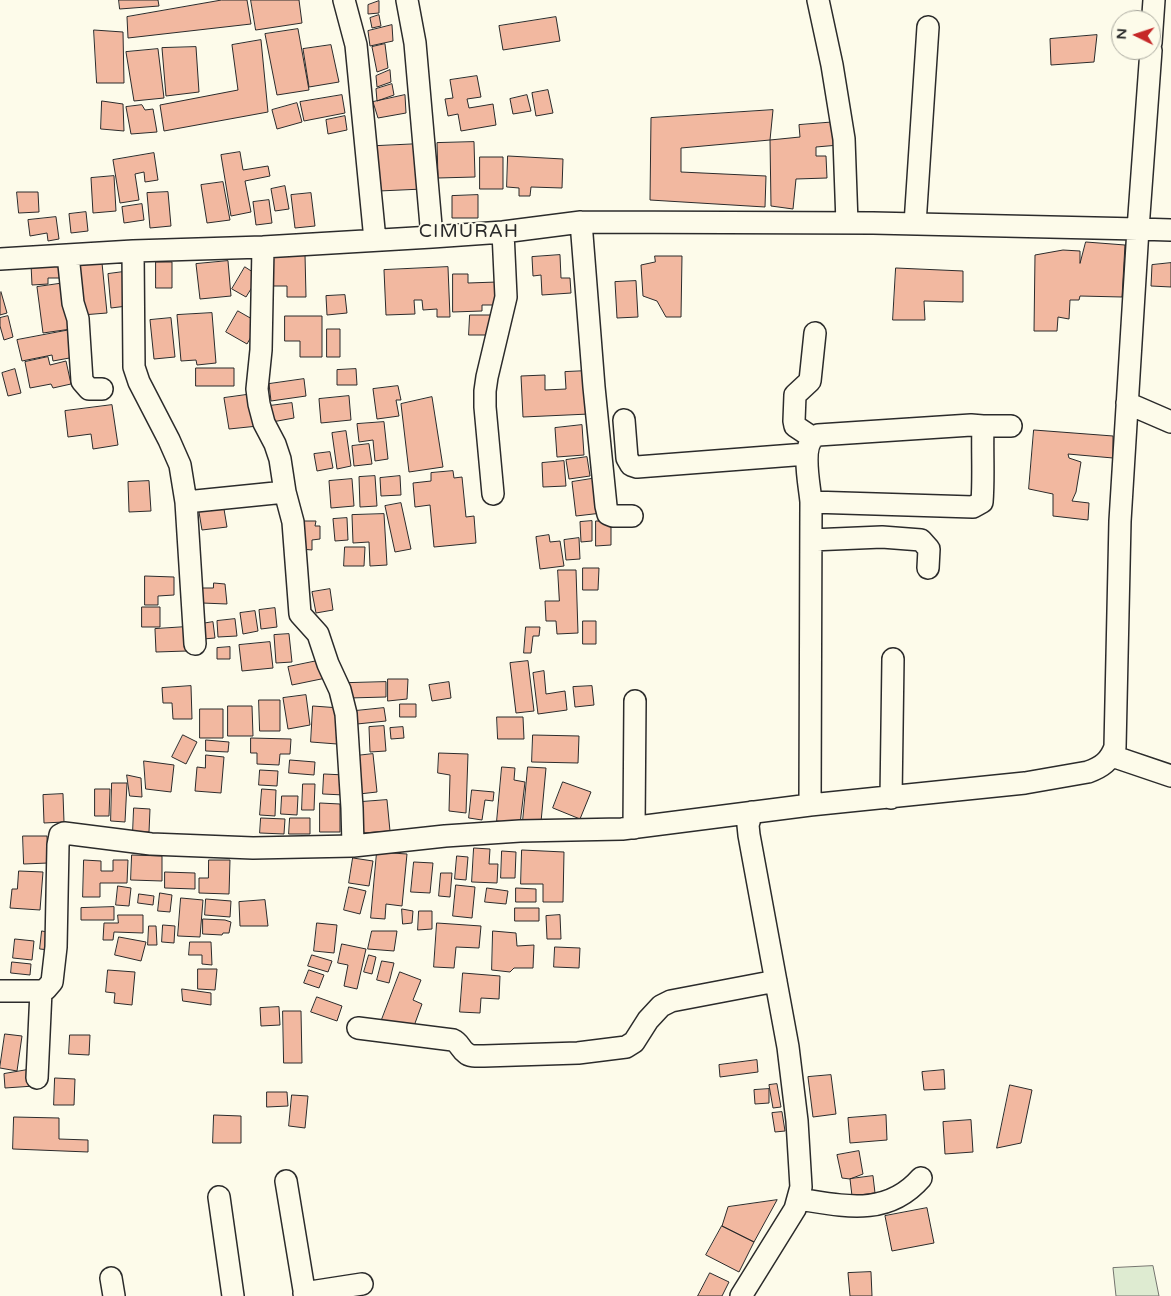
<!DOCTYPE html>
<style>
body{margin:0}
#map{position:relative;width:1171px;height:1296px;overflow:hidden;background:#fdfbea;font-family:"Varela Round",sans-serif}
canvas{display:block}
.north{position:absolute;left:1111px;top:10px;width:50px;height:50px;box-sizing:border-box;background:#fdfbea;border:1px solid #a9a89e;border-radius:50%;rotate:274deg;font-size:14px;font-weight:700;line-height:20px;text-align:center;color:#2b2b2b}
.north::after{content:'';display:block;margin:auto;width:18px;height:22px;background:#c62828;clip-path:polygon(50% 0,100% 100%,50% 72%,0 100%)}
</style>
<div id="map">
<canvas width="1171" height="1296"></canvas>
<div class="north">N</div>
</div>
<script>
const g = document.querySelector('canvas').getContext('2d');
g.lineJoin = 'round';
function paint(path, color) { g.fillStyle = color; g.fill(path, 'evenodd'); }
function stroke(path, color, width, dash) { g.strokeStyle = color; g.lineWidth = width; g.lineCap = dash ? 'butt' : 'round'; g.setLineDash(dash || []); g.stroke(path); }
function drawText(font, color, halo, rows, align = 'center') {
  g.font = font + ' "Varela Round",sans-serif'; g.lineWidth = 4; g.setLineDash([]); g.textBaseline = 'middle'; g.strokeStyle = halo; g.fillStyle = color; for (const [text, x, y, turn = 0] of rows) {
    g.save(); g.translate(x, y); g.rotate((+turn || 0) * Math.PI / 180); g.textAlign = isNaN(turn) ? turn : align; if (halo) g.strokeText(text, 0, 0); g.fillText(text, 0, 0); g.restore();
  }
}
const green = new Path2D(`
 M 1153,1266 L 1159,1296 L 1116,1296 L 1113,1268 Z`);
const building = new Path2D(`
 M 119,0 L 158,0 L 159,6 L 120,9 Z
 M 222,0 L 247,0 L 251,24 L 128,38 L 127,17 Z
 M 251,0 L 299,0 L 302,23 L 256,30 Z
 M 379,1 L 379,13 L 368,14 L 368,5 Z
 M 379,15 L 381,26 L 372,28 L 370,18 Z
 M 556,17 L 560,41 L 503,50 L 499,26 Z
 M 392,25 L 393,41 L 370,46 L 368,31 Z
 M 298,29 L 309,90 L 277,95 L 265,34 Z
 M 94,30 L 123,32 L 124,83 L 97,83 Z
 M 1097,35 L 1094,62 L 1051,65 L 1050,39 Z
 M 261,40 L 268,112 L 164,131 L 160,105 L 238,90 L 232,45 Z
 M 385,44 L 388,68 L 377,72 L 372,47 Z
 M 331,45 L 339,82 L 309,87 L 303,49 Z
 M 196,47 L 199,92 L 166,96 L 162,48 Z
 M 158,49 L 164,98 L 134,101 L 126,52 Z
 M 390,70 L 391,82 L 377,87 L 376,76 Z
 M 477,76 L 481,97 L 467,99 L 469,108 L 493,104 L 496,125 L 461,131 L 458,114 L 448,116 L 445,99 L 453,98 L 450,80 Z
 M 392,84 L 394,95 L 377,101 L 376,89 Z
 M 548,90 L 553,113 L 536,116 L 532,93 Z
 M 342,95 L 345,113 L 304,121 L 300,102 Z
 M 405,95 L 406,113 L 378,118 L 373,102 Z
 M 527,95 L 531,111 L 513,114 L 510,99 Z
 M 102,101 L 123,104 L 124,131 L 101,129 Z
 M 297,103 L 302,122 L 277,129 L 272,110 Z
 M 142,105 L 145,110 L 153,109 L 157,132 L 131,134 L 126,107 Z
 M 773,110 L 770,140 L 681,148 L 681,172 L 766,176 L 765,207 L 650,200 L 651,118 Z
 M 345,116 L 347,130 L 328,134 L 326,120 Z
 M 837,122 L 839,145 L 816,147 L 816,156 L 826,156 L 827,178 L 796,179 L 793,209 L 771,206 L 770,140 L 800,137 L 799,125 Z
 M 474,142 L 475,177 L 438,178 L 437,143 Z
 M 420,144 L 423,189 L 379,191 L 377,146 Z
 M 240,152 L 243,170 L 268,166 L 270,176 L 245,181 L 251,212 L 231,216 L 221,155 Z
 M 154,153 L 158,180 L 145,182 L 144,172 L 135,174 L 139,200 L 120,203 L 113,160 Z
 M 508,156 L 563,159 L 562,188 L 531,187 L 530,196 L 519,196 L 519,188 L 507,187 Z
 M 480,157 L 503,157 L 503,189 L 480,189 Z
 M 114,176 L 116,211 L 93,213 L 91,178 Z
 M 223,182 L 230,220 L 207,223 L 201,185 Z
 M 285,186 L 289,209 L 275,211 L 271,189 Z
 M 17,192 L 38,192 L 39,212 L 19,213 Z
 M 168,192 L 171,226 L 150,228 L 147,193 Z
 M 311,193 L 315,226 L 295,228 L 291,195 Z
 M 478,195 L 478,218 L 452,218 L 452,196 Z
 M 269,200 L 272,223 L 256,225 L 253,202 Z
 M 142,204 L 144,220 L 124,223 L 122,207 Z
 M 86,212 L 88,231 L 71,233 L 69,214 Z
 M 56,217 L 59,239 L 48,241 L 47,233 L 30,236 L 28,220 Z
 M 1086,242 L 1125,245 L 1122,297 L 1080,296 L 1079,300 L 1070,300 L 1069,319 L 1058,317 L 1057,331 L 1034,331 L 1035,255 L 1063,250 L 1080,251 L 1080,263 Z
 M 305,254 L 306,297 L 287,297 L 287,286 L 268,286 L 268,255 Z
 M 560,255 L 561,278 L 570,278 L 571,293 L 542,295 L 541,275 L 533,276 L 532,257 Z
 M 655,256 L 682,256 L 681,317 L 666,317 L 657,301 L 643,296 L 641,265 L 655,262 Z
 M 228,261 L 231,296 L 200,299 L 196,264 Z
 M 60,262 L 61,278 L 48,278 L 48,284 L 32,285 L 31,264 Z
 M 156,262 L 172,262 L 172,288 L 156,288 Z
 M 102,263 L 107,313 L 82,315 L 77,266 Z
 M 1171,263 L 1171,287 L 1151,286 L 1152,265 Z
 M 245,267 L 259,276 L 246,297 L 232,289 Z
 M 448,267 L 450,317 L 437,317 L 437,309 L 423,310 L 422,300 L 414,300 L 415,314 L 386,315 L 384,270 Z
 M 896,268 L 963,271 L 963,302 L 924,301 L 925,320 L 893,320 Z
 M 123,272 L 127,306 L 111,308 L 108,274 Z
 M 453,274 L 468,274 L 468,283 L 497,282 L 498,305 L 482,305 L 482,311 L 453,312 Z
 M 636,281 L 638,317 L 617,318 L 615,282 Z
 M 65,283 L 71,329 L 43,333 L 37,287 Z
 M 1,292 L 7,313 L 0,315 L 0,293 Z
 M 345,295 L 347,313 L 327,315 L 326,296 Z
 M 238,311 L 259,323 L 247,344 L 226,332 Z
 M 212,313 L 216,363 L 197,365 L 196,360 L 181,361 L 177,315 Z
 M 470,315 L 494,315 L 493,335 L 469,335 Z
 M 8,316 L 13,337 L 4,340 L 0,326 L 0,318 Z
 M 285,316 L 322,316 L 322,357 L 300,357 L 300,341 L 285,341 Z
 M 171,318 L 175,357 L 154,359 L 150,320 Z
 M 327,329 L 340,329 L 340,357 L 327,357 Z
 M 70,330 L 75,357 L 53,361 L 52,355 L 22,361 L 17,340 Z
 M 48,357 L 50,365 L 66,361 L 71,384 L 53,388 L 51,384 L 30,388 L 25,362 Z
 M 196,368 L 234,368 L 234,386 L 196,386 Z
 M 15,369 L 21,393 L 8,396 L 2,373 Z
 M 356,369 L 357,385 L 337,385 L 337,370 Z
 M 587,371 L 589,414 L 523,417 L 521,376 L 545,375 L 545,390 L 566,389 L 565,372 Z
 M 304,379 L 306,396 L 271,401 L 269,384 Z
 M 398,386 L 401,400 L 396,400 L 399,416 L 377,419 L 373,389 Z
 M 253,394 L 258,426 L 229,429 L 224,398 Z
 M 349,396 L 351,420 L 321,423 L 319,399 Z
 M 432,397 L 443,467 L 409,472 L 401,404 Z
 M 292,403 L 294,418 L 272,422 L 269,406 Z
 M 112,405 L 118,445 L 93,449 L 91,434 L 68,437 L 65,411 Z
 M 384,422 L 388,459 L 375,461 L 373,440 L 359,442 L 357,424 Z
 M 582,425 L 584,455 L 557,457 L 555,428 Z
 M 1034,430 L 1113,436 L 1113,458 L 1068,454 L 1069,458 L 1081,462 L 1076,492 L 1072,501 L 1089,503 L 1088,520 L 1053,516 L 1053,494 L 1029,489 Z
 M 346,431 L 351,466 L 337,469 L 332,433 Z
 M 369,444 L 372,464 L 354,466 L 352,446 Z
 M 330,452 L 333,468 L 317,471 L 314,454 Z
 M 587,457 L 590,476 L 569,479 L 566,460 Z
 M 564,461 L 566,486 L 543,487 L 542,463 Z
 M 453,471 L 454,478 L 462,477 L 466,517 L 474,516 L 476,543 L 434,547 L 430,505 L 415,507 L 413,483 L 431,481 L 431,473 Z
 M 375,476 L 377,506 L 360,507 L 359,477 Z
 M 400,476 L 401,495 L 381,496 L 380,478 Z
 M 597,478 L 602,513 L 576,516 L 572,482 Z
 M 352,479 L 354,506 L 331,508 L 329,481 Z
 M 149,481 L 151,511 L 129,512 L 128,482 Z
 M 401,503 L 411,549 L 395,552 L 385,506 Z
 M 224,509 L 227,527 L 202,530 L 199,512 Z
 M 384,514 L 387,565 L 370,566 L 369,542 L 353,543 L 352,515 Z
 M 347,518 L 348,540 L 335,541 L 333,519 Z
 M 302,521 L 316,521 L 315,526 L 320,526 L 320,539 L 312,540 L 312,550 L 301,549 Z
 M 592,521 L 592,541 L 581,542 L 580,522 Z
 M 596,521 L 611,521 L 611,545 L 596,546 Z
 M 549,535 L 550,542 L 560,541 L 564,566 L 540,569 L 536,537 Z
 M 579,538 L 580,559 L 566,560 L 564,540 Z
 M 345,547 L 365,547 L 364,566 L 344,566 Z
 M 583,568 L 599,568 L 598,590 L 583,590 Z
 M 558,570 L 576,570 L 578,633 L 557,634 L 556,621 L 546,621 L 545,601 L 559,601 Z
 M 145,576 L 174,577 L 174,595 L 158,596 L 158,605 L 145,605 Z
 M 214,583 L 225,584 L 227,604 L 202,603 L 201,588 L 213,588 Z
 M 330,589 L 333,610 L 316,613 L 312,592 Z
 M 142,607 L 160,607 L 160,627 L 142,627 Z
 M 275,608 L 277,627 L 261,629 L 259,610 Z
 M 255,611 L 258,631 L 243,634 L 240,613 Z
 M 235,619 L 237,636 L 218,637 L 217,621 Z
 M 583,621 L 596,621 L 596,644 L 583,644 Z
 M 213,622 L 215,638 L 203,639 L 201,624 Z
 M 186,627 L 187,651 L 156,652 L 155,629 Z
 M 526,627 L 540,627 L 539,636 L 533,636 L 531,653 L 524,653 Z
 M 289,634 L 292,662 L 276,663 L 274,635 Z
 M 270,642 L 273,668 L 242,671 L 239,645 Z
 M 230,647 L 230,659 L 217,659 L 217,648 Z
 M 322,660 L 326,678 L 292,685 L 288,667 Z
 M 528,661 L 534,711 L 516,713 L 510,663 Z
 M 544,671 L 546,694 L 565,691 L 567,710 L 538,714 L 533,673 Z
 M 388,679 L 408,679 L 407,699 L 388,701 Z
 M 386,682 L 386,697 L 349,698 L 349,683 Z
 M 449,682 L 451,698 L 432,701 L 429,685 Z
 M 191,686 L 192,719 L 173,719 L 172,703 L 163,703 L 162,688 Z
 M 592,686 L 594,705 L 575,707 L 573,687 Z
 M 306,695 L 310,725 L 288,729 L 283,698 Z
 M 259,700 L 280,700 L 280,731 L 260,731 Z
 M 400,704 L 416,704 L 416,717 L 400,717 Z
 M 228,706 L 252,706 L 253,736 L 228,736 Z
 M 313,706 L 340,708 L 337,744 L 311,742 Z
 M 384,708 L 386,721 L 357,724 L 355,711 Z
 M 200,709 L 223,709 L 223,738 L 200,738 Z
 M 497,717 L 523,717 L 524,739 L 498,739 Z
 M 384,726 L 386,751 L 370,752 L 369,727 Z
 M 403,727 L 404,738 L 391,739 L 390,728 Z
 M 183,735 L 197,742 L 186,764 L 172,757 Z
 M 533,735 L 579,736 L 578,763 L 532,762 Z
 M 251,738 L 291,739 L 290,754 L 280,754 L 279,765 L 257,764 L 257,753 L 251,753 Z
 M 206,740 L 229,742 L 228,752 L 206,751 Z
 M 439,753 L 468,754 L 466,813 L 449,811 L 450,775 L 438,773 Z
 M 373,754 L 377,792 L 359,794 L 355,756 Z
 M 206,755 L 224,757 L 221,793 L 195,791 L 197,767 L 205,768 Z
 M 290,760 L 315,762 L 314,775 L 289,773 Z
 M 144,761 L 174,765 L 171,792 L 146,789 Z
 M 502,767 L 515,768 L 514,780 L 525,782 L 520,824 L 497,821 Z
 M 528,767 L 546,768 L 541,822 L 523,821 Z
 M 260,770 L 278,771 L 277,786 L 259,785 Z
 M 324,774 L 345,775 L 344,795 L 323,794 Z
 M 127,775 L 141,778 L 142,797 L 130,796 Z
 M 563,782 L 591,792 L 580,819 L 553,808 Z
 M 112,783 L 127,783 L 125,822 L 111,821 Z
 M 303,784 L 315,784 L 314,810 L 302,810 Z
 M 95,789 L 110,789 L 109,816 L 95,816 Z
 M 262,789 L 276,790 L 275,816 L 260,815 Z
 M 472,790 L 494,792 L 493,801 L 485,800 L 482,820 L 469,818 Z
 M 63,794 L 64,822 L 44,823 L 43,795 Z
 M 282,796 L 298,796 L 297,815 L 281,814 Z
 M 387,800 L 390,831 L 363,833 L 361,802 Z
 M 320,803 L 340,804 L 340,832 L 320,832 Z
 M 134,808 L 150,809 L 149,832 L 133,832 Z
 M 261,818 L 285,819 L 284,834 L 260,833 Z
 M 290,818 L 310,818 L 310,834 L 289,834 Z
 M 23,836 L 47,836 L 48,863 L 24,864 Z
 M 474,848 L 490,849 L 489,864 L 498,864 L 497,883 L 472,882 Z
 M 522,850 L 564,852 L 563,902 L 543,902 L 543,884 L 521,884 Z
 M 502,851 L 516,852 L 515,878 L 501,878 Z
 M 377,852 L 407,854 L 402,906 L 386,904 L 385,919 L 371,918 Z
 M 132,855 L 162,856 L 162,881 L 131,880 Z
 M 457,856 L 468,857 L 466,880 L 455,879 Z
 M 353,858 L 373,861 L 369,886 L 349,883 Z
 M 84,860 L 101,861 L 101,871 L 113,871 L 113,860 L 128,860 L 127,883 L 100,883 L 100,897 L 83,897 Z
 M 209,860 L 230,860 L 229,894 L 199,893 L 199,878 L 208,878 Z
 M 414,862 L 433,863 L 430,893 L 411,892 Z
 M 19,871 L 43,872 L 40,910 L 10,908 L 12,889 L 17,889 Z
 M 165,872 L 195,873 L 195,889 L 165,888 Z
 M 441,873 L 452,873 L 450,897 L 439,896 Z
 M 456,885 L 475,887 L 472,918 L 453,916 Z
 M 118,886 L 131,888 L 129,906 L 116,905 Z
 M 349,887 L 366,891 L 360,914 L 344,910 Z
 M 487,888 L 508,891 L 506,904 L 485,902 Z
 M 516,888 L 536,889 L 536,902 L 516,902 Z
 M 160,893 L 172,895 L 170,912 L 158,911 Z
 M 139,894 L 154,896 L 153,905 L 138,903 Z
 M 181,898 L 203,900 L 200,937 L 178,936 Z
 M 206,899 L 231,901 L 230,917 L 205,915 Z
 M 265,900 L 268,926 L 240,926 L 239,902 Z
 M 114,907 L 114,920 L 81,920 L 81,908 Z
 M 515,908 L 539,908 L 539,921 L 515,921 Z
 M 402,909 L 413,911 L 412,923 L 403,924 Z
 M 419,911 L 432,911 L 432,929 L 418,930 Z
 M 118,915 L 143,915 L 143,933 L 114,932 L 113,940 L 103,940 L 104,923 L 118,923 Z
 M 560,915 L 561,939 L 547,939 L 546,916 Z
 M 203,919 L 225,920 L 231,922 L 229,933 L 223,933 L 222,935 L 203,934 Z
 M 317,923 L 337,925 L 334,953 L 314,951 Z
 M 437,923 L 481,926 L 479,948 L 456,947 L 454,968 L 434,967 Z
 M 163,925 L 175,926 L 174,943 L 162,942 Z
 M 149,926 L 156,926 L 157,945 L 148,945 Z
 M 42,931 L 51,933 L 49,950 L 40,949 Z
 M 372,931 L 397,931 L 394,951 L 368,949 Z
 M 493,931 L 516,933 L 517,946 L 534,945 L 533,968 L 514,968 L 510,972 L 492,970 Z
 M 119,937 L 146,942 L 141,961 L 115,955 Z
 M 15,939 L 34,941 L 32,960 L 13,958 Z
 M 190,942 L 211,942 L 212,965 L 202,964 L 202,955 L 189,955 Z
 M 342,944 L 366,949 L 357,989 L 344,986 L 348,965 L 338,963 Z
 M 555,947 L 580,948 L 579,968 L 554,967 Z
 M 312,955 L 332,961 L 328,972 L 308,966 Z
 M 369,955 L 376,957 L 372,974 L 364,972 Z
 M 382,961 L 394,963 L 389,983 L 377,980 Z
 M 12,962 L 31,964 L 30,975 L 11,973 Z
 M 198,969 L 217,969 L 215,990 L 198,989 Z
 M 108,970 L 135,972 L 132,1005 L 114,1003 L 115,993 L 106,992 Z
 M 309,970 L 324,975 L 319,988 L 304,983 Z
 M 400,972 L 421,980 L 413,1000 L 422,1004 L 414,1026 L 406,1023 L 403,1031 L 381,1022 Z
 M 463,973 L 500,976 L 499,999 L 481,998 L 480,1013 L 460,1012 Z
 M 182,989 L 211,993 L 211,1005 L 183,1001 Z
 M 317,997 L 342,1006 L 337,1021 L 311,1012 Z
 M 279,1007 L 280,1025 L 261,1026 L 260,1008 Z
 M 283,1011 L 301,1011 L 302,1063 L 284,1063 Z
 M 5,1034 L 22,1036 L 17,1071 L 0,1068 Z
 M 70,1035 L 90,1035 L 89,1055 L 69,1054 Z
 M 757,1060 L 758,1072 L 720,1077 L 719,1065 Z
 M 33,1069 L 34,1086 L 5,1088 L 4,1074 Z
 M 944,1070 L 945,1089 L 924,1090 L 922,1072 Z
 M 831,1075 L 836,1114 L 813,1117 L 808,1077 Z
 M 55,1078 L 75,1079 L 74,1105 L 54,1105 Z
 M 777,1084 L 781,1107 L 773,1108 L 769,1085 Z
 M 1010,1085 L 1032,1090 L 1021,1143 L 997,1148 Z
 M 769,1089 L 769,1103 L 755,1104 L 754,1090 Z
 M 267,1092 L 287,1092 L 288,1106 L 267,1107 Z
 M 292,1095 L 308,1096 L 305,1128 L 289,1126 Z
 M 782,1112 L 785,1131 L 775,1132 L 772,1113 Z
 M 214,1115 L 241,1116 L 241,1143 L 213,1143 Z
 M 886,1115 L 887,1140 L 850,1143 L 848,1118 Z
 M 14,1117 L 59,1118 L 59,1139 L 88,1140 L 88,1152 L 13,1149 Z
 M 971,1120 L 973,1152 L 945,1154 L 943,1122 Z
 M 859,1151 L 863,1174 L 850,1179 L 842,1178 L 837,1155 Z
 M 873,1176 L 875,1193 L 852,1196 L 850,1179 Z
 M 777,1200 L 754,1242 L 722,1226 L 728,1207 Z
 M 927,1208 L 934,1243 L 892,1251 L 885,1216 Z
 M 722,1226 L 754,1242 L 739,1272 L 706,1255 Z
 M 871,1272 L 872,1296 L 850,1296 L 848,1273 Z
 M 710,1273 L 729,1282 L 722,1296 L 698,1296 Z`);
const minor = new Path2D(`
 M 344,0 L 356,45 L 375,240
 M 407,0 L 415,43 L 432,237
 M 818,0 L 832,65 L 844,139 L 847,223
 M 1151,43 L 1154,0
 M 581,222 L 594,387 L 606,506 L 608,514 L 613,516 L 632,516
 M 915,224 L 928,27
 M 263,247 L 261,350 L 257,389 L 259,404 L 264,423 L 275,444 L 280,459 L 285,492 L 293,522 L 300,614 L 318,634 L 328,664 L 340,690 L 346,714 L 352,808 L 353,846
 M 133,251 L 134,367 L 139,382 L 169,440 L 180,465 L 186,502 L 195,644
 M 68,255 L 73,303 L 78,319 L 82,381 L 89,389 L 102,389
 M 0,259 L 133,251 L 263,247 L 432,237 L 503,232 L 581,222 L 873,223 L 1138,229 L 1151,50
 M 1127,403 L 1171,422
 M 624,420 L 627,458 L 631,465 L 637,467 L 807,454
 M 983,426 L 1011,426
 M 813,438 L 795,426 L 794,421 L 795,395 L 810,381 L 815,333
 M 493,494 L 485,407 L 485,391 L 487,377 L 506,297 L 503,232
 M 186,502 L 285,492
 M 811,540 L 882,537 L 921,540 L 929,549 L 928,568
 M 1112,756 L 1171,776
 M 891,798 L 893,659
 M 810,805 L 811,502 C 810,486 799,442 818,435 L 971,425 L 983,426 C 982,452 984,477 982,502 L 973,507 L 811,502
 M 634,828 L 635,701
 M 0,991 L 41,991 L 46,989 L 52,982 L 56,947 L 58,845 L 60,835 L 64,833 L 151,844 L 253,848 L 353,846 L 445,836 L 520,831 L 622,829 L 810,805 L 1025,783 L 1088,772 C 1102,767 1110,761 1115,747 L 1120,521 L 1138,229 L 1171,230
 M 358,1028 L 453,1040 C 460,1043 460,1049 466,1053 C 470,1057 479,1056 484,1056 L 578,1053 L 626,1047 L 634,1042 L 648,1020 L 661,1006 L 671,1001 L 776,981
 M 37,1078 L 41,991
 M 286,1181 L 305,1296
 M 219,1197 L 233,1296
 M 799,1199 C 844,1206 887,1217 921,1178
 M 111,1278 L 114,1296
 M 304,1293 L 362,1284
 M 741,1296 L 795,1209 L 801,1187 L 797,1121 L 788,1047 L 749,835 L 748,825 L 752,812`);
const quarterNames = [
 ["CIMURAH",469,232]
];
paint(green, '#deebd1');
stroke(green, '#74746e', 1);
paint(building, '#f2b8a0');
stroke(building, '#2b2b2b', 1);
stroke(minor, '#2b2b2b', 24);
stroke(minor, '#fdfbea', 21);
g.letterSpacing = '1px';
drawText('19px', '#2b2b2b', '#fdfbea', quarterNames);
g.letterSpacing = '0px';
</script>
